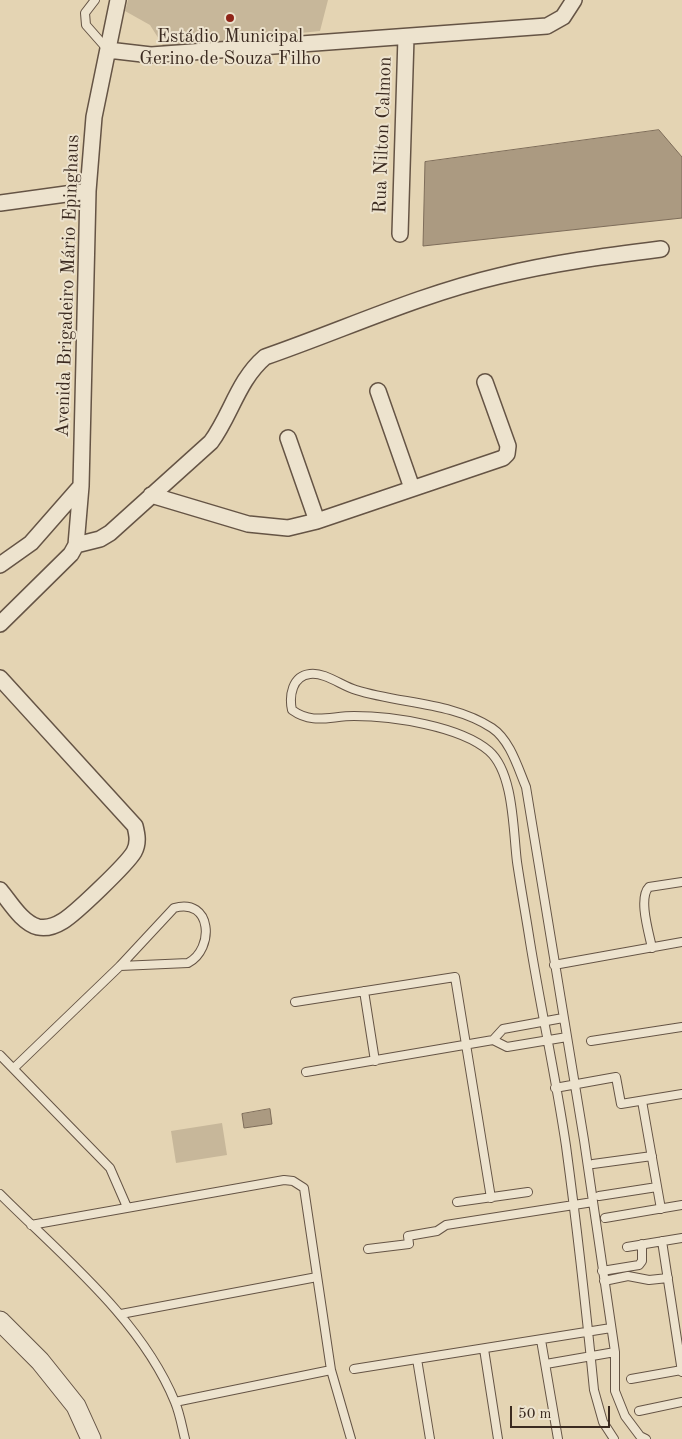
<!DOCTYPE html>
<meta charset="utf-8">
<style>
body{margin:0}
#map{position:relative;width:682px;height:1439px;overflow:hidden;background:#e4d4b3;font-family:"Old Standard TT",serif}
canvas{display:block}
.scale{position:absolute;left:510px;top:1406px;width:100px;height:22px;box-sizing:border-box;border:2px solid #3b2a20;border-top:0;padding-left:6px;font-size:15px;line-height:18px;white-space:nowrap;color:#3b2a20;-webkit-text-stroke:4px #ede3ce;paint-order:stroke}
</style>
<div id="map">
<canvas width="682" height="1439"></canvas>
<div class="scale">50 m</div>
</div>
<script>
const g = document.querySelector('canvas').getContext('2d');
g.lineJoin = 'round';
function paint(path, color) { g.fillStyle = color; g.fill(path, 'evenodd'); }
function stroke(path, color, width, dash) { g.strokeStyle = color; g.lineWidth = width; g.lineCap = dash ? 'butt' : 'round'; g.setLineDash(dash || []); g.stroke(path); }
function drawText(font, color, halo, rows, align = 'center') {
  g.font = font + ' "Old Standard TT",serif'; g.lineWidth = 4; g.setLineDash([]); g.textBaseline = 'middle'; g.strokeStyle = halo; g.fillStyle = color; for (const [text, x, y, turn = 0] of rows) {
    g.save(); g.translate(x, y); g.rotate((+turn || 0) * Math.PI / 180); g.textAlign = isNaN(turn) ? turn : align; if (halo) g.strokeText(text, 0, 0); g.fillText(text, 0, 0); g.restore();
  }
}
const green = new Path2D(`
 M 128,0 L 328,0 L 320,31 L 164,47 L 150,25 L 125,11 Z
 M 222,1123 L 227,1155 L 176,1163 L 171,1131 Z`);
const water = new Path2D(`
 M 659,130 L 682,157 L 682,218 L 423,246 L 425,162 Z
 M 270,1109 L 272,1124 L 244,1128 L 242,1114 Z`);
const service = new Path2D(`
 M 95,0 L 85,13 L 86,25 L 108,50
 M 652,948 C 649,933 638,898 649,887 L 682,882
 M 554,965 L 682,942
 M 364,991 L 375,1061
 M 295,1002 L 455,977 L 491,1198
 M 493,1040 L 507,1047 L 567,1037
 M 591,1041 L 682,1027
 M 0,1055 L 110,1168 L 127,1207
 M 14,1068 L 120,966 L 174,908 C 212,897 215,949 188,963 L 120,966
 M 306,1072 L 493,1040 L 503,1029 L 563,1018
 M 555,1088 L 616,1077 L 621,1104 L 682,1094
 M 642,1101 L 661,1209
 M 593,1164 L 652,1156
 M 0,1194 C 62,1256 141,1319 175,1402 C 180,1414 182,1427 185,1439
 M 599,1196 L 657,1187
 M 457,1202 L 528,1192
 M 605,1218 L 682,1205
 M 31,1225 L 284,1180 L 293,1181 L 304,1188 L 331,1370 L 351,1439
 M 662,1241 L 682,1372
 M 627,1247 L 682,1238
 M 368,1249 L 409,1244 L 408,1236 L 437,1231 L 446,1225 L 593,1202
 M 602,1271 L 639,1265 L 642,1261 L 642,1244
 M 604,1281 L 628,1276 L 649,1280 L 668,1278
 M 121,1314 L 317,1277
 M 541,1340 L 558,1439
 M 484,1349 L 498,1439
 M 417,1359 L 430,1439
 M 546,1364 L 615,1352
 M 354,1369 L 611,1328
 M 631,1379 L 682,1370
 M 175,1402 L 331,1370
 M 639,1411 L 682,1402
 M 614,1439 L 603,1422 L 594,1390 C 586,1308 577,1227 566,1146 C 556,1078 541,1010 530,942 C 526,916 521,889 517,862 C 513,831 514,773 489,751 C 460,726 392,716 354,716 C 330,716 313,725 292,710 C 289,696 292,676 310,674 C 325,672 342,686 356,690 C 401,704 452,702 492,728 C 510,740 518,768 526,787 L 584,1140 L 615,1352 L 615,1391 L 625,1416 L 640,1436 L 646,1439`);
const minor = new Path2D(`
 M 108,50 L 151,55 L 547,26 L 563,17 L 574,0
 M 0,203 L 88,191
 M 400,234 L 406,37
 M 378,391 L 412,488
 M 288,438 L 317,521
 M 151,495 L 248,524 L 288,528 L 317,521 L 503,458 L 507,454 L 508,446 L 485,382
 M 76,545 L 100,539 L 110,533 L 211,442 C 231,415 238,380 265,357 C 343,330 418,295 499,276 C 552,263 606,256 661,249
 M 0,565 L 31,543 L 81,486
 M 0,624 L 71,554 L 76,545 L 81,486 L 88,191 L 94,117 L 118,0
 M 0,678 L 135,826 C 137,834 139,843 134,852 C 127,864 76,913 63,921 C 55,926 47,929 38,927 C 22,923 10,902 0,890`);
const tertiary = new Path2D(`
 M 0,1321 L 40,1361 L 76,1406 L 91,1439`);
const markers = [
 [230,18,5,"#8f2418"]
];
const poiNames = [
 ["Estádio Municipal",230,37],
 ["Gerino de Souza Filho",230,59]
];
const streetNames = [
 ["Rua Nilton Calmon",383,135,-88],
 ["Avenida Brigadeiro Mário Epinghaus",68,286,-88]
];
paint(green, '#c7b79a');
paint(water, '#ab9a81');
stroke(water, '#7e6d5a', 1);
stroke(service, '#655445', 10);
stroke(minor, '#655445', 18);
stroke(tertiary, '#655445', 21);
stroke(service, '#ede3ce', 8);
stroke(minor, '#ede3ce', 15);
stroke(tertiary, '#ede3ce', 19);
for (const [x, y, r, color] of markers) { const dot = new Path2D(); dot.arc(x, y, r, 0, 2 * Math.PI); g.fillStyle = color; g.fill(dot); stroke(dot, '#ede3ce', 2); }
drawText('19px', '#3b2a20', '#ede3ce', poiNames);
drawText('19px', '#3b2a20', '#ede3ce', streetNames);
</script>
